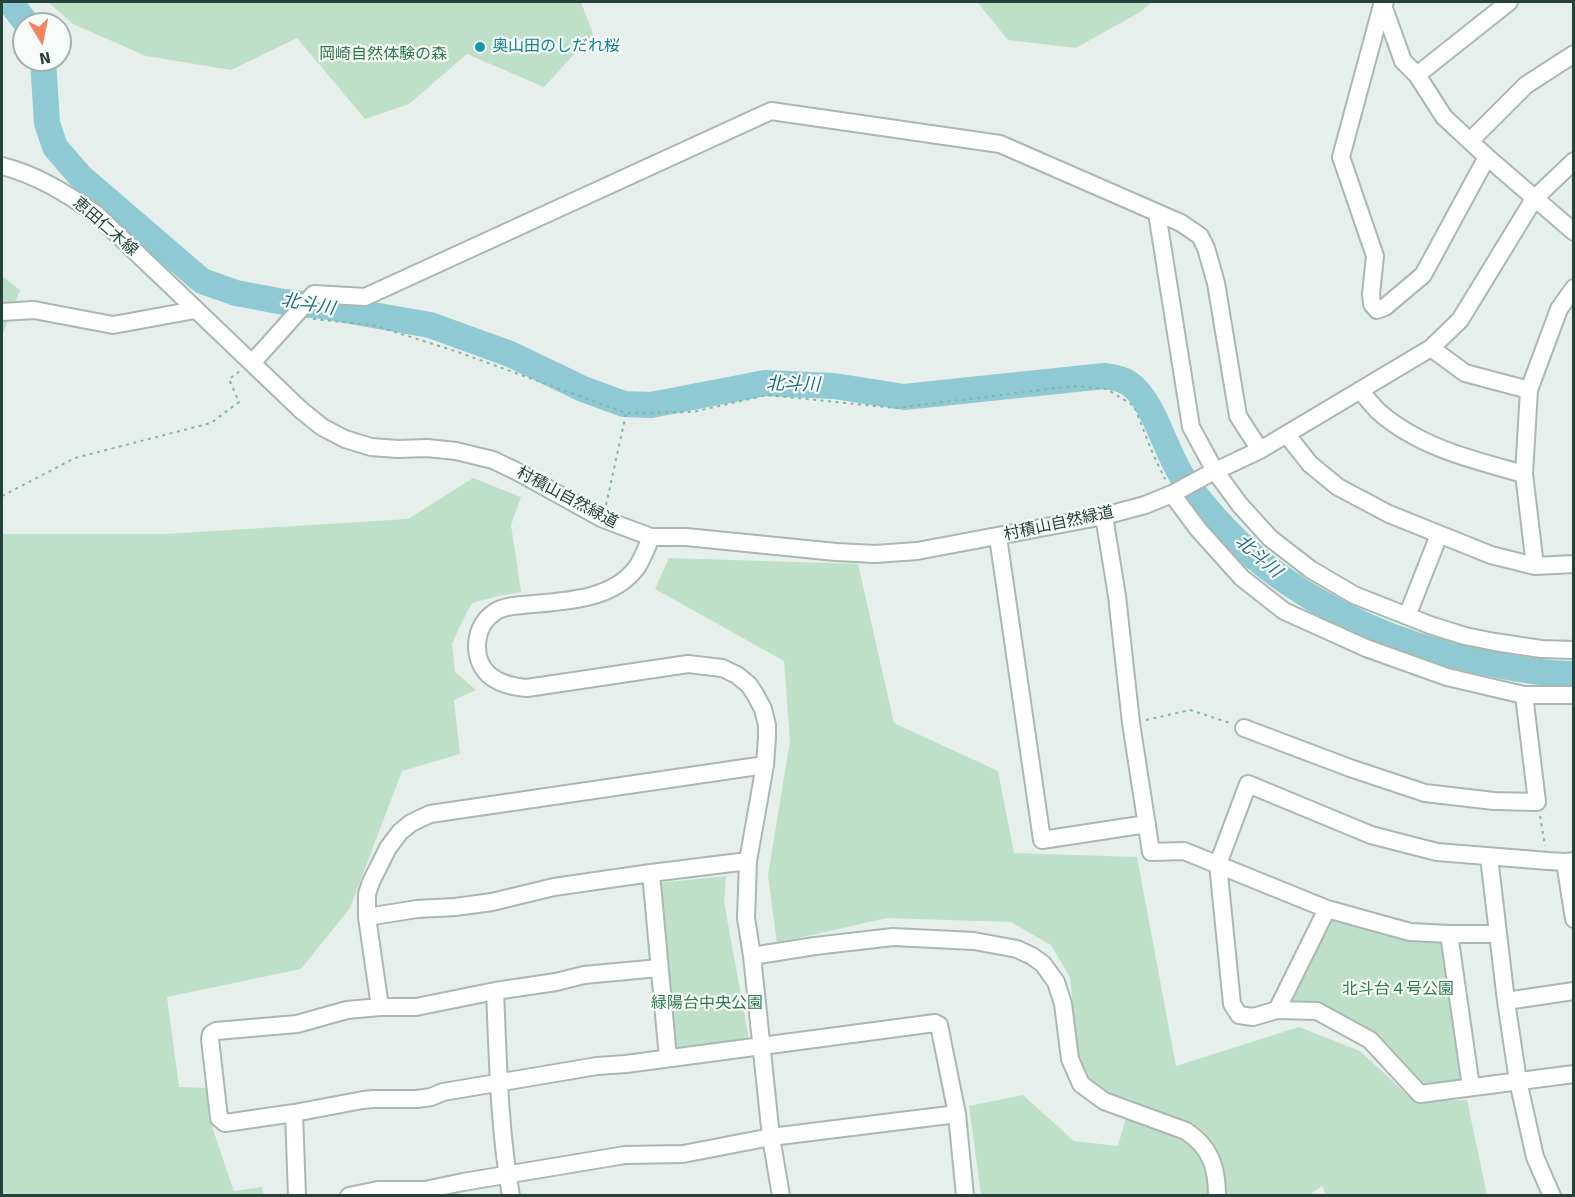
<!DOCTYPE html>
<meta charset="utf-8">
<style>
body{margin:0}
#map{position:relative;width:1575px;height:1197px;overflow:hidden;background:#e6efeb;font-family:Signika,sans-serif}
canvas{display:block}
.frame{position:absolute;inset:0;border:3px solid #24423a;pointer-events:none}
.north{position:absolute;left:12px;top:12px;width:60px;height:60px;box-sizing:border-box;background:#f7fbf9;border:2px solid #a3b1ad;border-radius:50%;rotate:170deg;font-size:16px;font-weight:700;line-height:24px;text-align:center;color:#24423a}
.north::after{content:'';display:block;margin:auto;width:21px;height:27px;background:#f4845f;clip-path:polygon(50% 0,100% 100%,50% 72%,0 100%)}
</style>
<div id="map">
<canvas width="1575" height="1197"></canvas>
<div class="frame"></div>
<div class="north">N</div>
</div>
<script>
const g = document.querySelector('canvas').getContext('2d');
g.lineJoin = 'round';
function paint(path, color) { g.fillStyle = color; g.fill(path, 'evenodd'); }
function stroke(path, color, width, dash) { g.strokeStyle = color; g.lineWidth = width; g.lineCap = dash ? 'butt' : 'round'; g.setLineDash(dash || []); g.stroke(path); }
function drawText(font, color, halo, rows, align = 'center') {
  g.font = font + ' Signika,"Noto Sans JP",sans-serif'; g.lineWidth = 4.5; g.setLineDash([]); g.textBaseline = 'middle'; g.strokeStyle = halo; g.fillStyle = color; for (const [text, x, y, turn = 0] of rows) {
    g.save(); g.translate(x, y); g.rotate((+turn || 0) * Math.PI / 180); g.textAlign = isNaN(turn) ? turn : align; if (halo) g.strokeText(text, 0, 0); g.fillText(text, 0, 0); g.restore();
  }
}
const green = new Path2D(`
 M 48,2 L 581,2 L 593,34 L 544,87 L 467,54 L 409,104 L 365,119 L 297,38 L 231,70 L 146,56 L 73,24 Z
 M 977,2 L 1152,2 L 1140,12 L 1076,48 L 1008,40 Z
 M 2,276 L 20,290 L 2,336 Z
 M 473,478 L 521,497 L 511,525 L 521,592 L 498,596 L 472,603 L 460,626 L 452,644 L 455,672 L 476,690 L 454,700 L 460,754 L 402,771 L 350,908 L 301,969 L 167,997 L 179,1087 L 206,1088 L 209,1118 L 234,1191 L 262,1187 L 263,1195 L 2,1195 L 2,534 L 166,534 L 408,519 Z
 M 669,558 L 858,564 L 894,723 L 998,771 L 1014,853 L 1137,857 L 1176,1066 L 1299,1027 L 1360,1051 L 1414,1101 L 1467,1100 L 1487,1195 L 1326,1195 L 1322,1186 L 1308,1196 L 981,1195 L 969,1106 L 1023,1095 L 1074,1141 L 1118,1146 L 1131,1099 L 1111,1095 L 1089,1078 L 1077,1050 L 1070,977 L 1051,945 L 1011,922 L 887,918 L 777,943 L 768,875 L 790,741 L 784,661 L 655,589 Z
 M 726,876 L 724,902 L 749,1039 L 676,1051 L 659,883 Z
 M 1330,916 L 1442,940 L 1465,1082 L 1422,1088 L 1373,1035 L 1285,1005 Z`);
const river = new Path2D(`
 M 10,2 L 27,24
 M 43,60 L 47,123 L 55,147 L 80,176 L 202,281 L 236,293 L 284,302 L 322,306 L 430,325 L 510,354 L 583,389 L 624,404 L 651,405 L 765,383 L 834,386 L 904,397 L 1104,376 C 1113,377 1123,379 1130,384 C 1154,401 1166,454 1184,479 C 1199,501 1218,522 1237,541 C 1283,586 1351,624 1413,644 C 1434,651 1457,656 1479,661 C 1510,668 1541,674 1574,674`);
const path = new Path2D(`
 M 313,319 L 373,325 L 455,351 L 626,413 L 693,412 L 767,395 L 896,408 L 1073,386 L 1107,389 L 1134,406 L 1153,454 L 1165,479
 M 2,496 L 75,458 L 211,423 L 239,402 L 229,379 L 240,371
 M 606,505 L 626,414
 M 1146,720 L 1190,710 L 1230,723
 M 1540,816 L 1545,846`);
const minor = new Path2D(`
 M 1385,2 L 1382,5 L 1341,157 L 1375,256 L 1371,294 L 1372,304 L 1377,310 L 1385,307 L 1423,275 L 1487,157
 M 1382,3 L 1403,61 L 1417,75 L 1444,117 L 1487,157 L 1574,232
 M 1417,75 L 1509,2
 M 1470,141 L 1526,85 L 1574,54
 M 2,166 C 37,175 66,193 96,214 L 301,410 L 322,427 L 345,439 L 371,447 L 398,449 L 427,448 L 456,451 L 493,460 L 518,472 L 603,519 L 651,537 L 686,537 L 836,552 L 875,554 L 917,551 L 1104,516 L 1145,505 L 1172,494 L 1207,475 L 1260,450 L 1431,348 L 1460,320 L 1534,199 L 1574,161
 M 1157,213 L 1191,427 L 1215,471 L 1240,505 L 1270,538 L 1310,569 L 1354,595 L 1430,625 L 1465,636 L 1495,642 L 1541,649 L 1574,650
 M 2,312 L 34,310 L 113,325 L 195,310
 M 1431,348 L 1465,373 L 1529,390
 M 252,363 L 314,294 L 365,297 L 771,111 L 1000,144 L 1181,223 L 1200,236 L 1206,248 L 1216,283 L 1238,416 L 1260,450
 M 1360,390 C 1366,397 1372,405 1378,411 C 1418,447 1473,460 1524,474
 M 1287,435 L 1310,464 L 1338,487 L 1389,514 L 1491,555 L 1535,566 L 1574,564
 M 1172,494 L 1198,529 L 1242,578 L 1284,611 L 1366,648 L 1447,677 L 1524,695 L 1574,695
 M 1104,516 L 1117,596 L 1131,723 L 1151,852 L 1184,851 L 1327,909 L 1410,932 L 1449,934 L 1498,934
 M 651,537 C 647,547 643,558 637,567 C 610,604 554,601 513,606 C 507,607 500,608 495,612 C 474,625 471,657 488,674 C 499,684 513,687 527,688 L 688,664 L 722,668 L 737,675 L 749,685 L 755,694 L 763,709 L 767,725 L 767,737 L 765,765 L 748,861 L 746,918 L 752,956 L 815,946 L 893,937 L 974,941 L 1017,949 L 1032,956 L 1043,964 L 1056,982 L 1063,1004 L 1070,1059 L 1081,1084 L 1104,1101 L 1186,1131 C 1210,1147 1217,1166 1217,1196
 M 998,537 L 1042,840 L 1147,824
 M 1535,566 L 1524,474 L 1529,390 L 1559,309 L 1574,288
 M 1407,616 L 1439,535
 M 1244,728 L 1350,768 L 1425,793 L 1494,801 L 1537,802 L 1524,695
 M 1489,857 L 1506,1001 L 1518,1081 L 1535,1157 L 1552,1196
 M 1574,861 L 1565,862 L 1548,861 L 1437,852 L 1371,835 L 1248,784 L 1218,864 L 1232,1004 L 1239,1015 L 1253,1017 L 1277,1010 L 1317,1011 L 1370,1040 L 1420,1094 L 1574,1074
 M 1565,862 L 1574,919
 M 367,917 L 417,909 L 455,907 L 492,902 L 554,887 L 651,873
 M 1449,934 L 1471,1087
 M 752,956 L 771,1137 L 781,1196
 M 659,968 L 584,975 L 556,982 L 495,991 L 416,1007 L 380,1007 L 347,1010 L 297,1024 L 216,1031 L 211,1034 L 210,1039 L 219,1118 L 225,1123 L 294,1113 L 363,1100 L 373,1099 L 417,1099 L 431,1097 L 443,1092 L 597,1066 L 626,1064 L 935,1023 L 939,1025 L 957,1114 L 965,1196
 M 495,991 C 498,1059 499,1129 511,1196
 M 1506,1001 L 1574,991
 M 380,1007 L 367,917 L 367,894 L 371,882 L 388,848 L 400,832 L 411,823 L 430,814 L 765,765
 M 1277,1010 L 1327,909
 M 668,1058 L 651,873 L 748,861
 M 294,1113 L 297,1196
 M 349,1196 L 378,1190 L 425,1190 L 463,1182 L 625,1155 L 683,1154 L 771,1137 L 957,1114`);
const markers = [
 [480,47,6,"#0f9aa8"]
];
const cultureNames = [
 ["奥山田のしだれ桜",492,47]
];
const parkNames = [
 ["岡崎自然体験の森",383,55],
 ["北斗台４号公園",1398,990],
 ["緑陽台中央公園",707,1004]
];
const streetNames = [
 ["恵田仁木線",105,227,41],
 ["村積山自然緑道",567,498,28],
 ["村積山自然緑道",1059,524,-12]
];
const waterNames = [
 ["北斗川",308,305,10],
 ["北斗川",793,385,1],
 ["北斗川",1258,557,41]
];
paint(green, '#bfe0c8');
stroke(river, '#8ec9d4', 26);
stroke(minor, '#a8b8b2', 20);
stroke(path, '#86b3a5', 2, [3, 4.5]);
stroke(minor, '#fff', 16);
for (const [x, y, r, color] of markers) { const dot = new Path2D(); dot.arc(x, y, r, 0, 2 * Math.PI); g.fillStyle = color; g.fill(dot); stroke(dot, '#f7fbf9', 2); }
drawText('16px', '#0d838f', '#f7fbf9', cultureNames, 'left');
drawText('16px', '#2d7a4b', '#f7fbf9', parkNames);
drawText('16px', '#24423a', '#f7fbf9', streetNames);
drawText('italic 18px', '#1c6f80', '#f7fbf9', waterNames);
</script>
